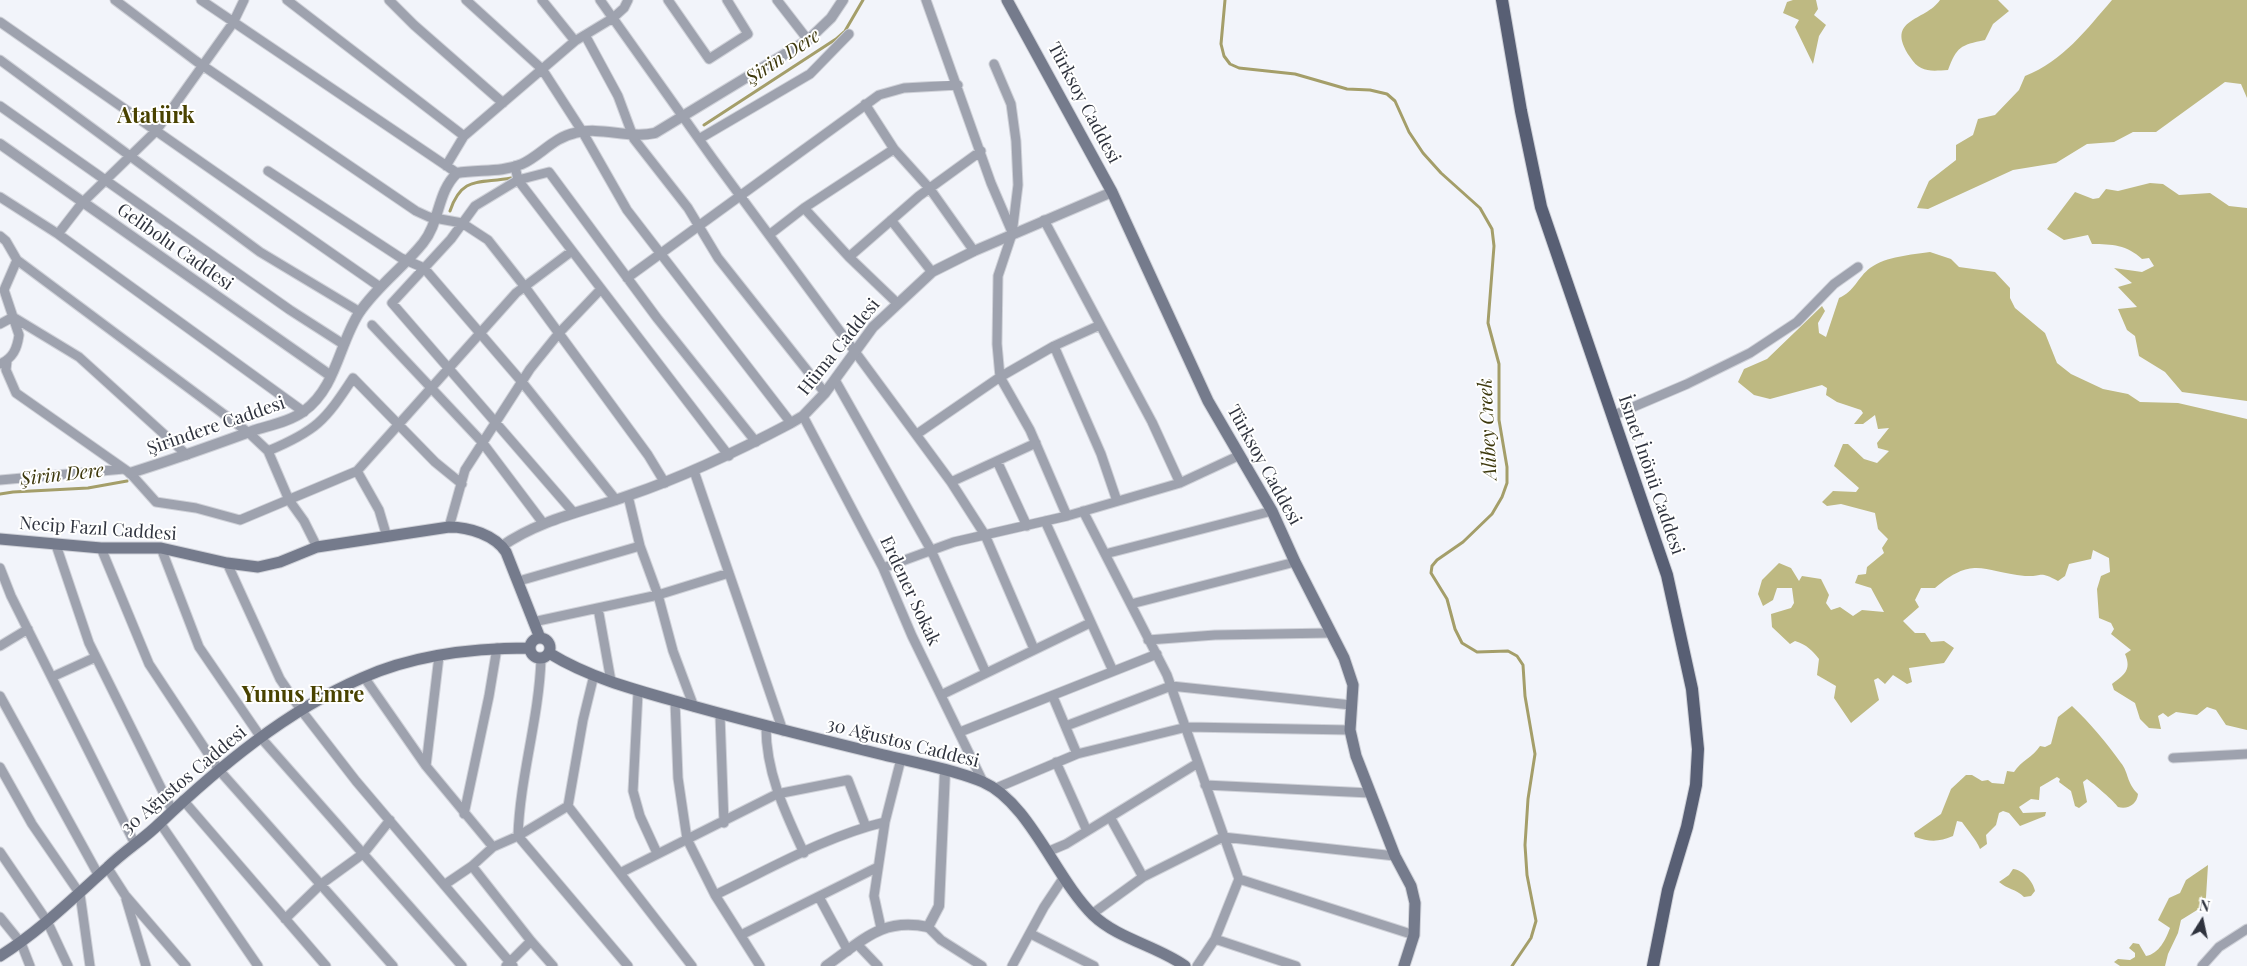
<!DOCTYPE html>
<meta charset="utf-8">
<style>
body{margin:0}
#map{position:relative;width:2247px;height:966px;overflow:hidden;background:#f2f4fa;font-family:"Playfair Display",serif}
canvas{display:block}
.north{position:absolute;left:2177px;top:896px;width:50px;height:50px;-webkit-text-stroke:4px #fff;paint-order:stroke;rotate:10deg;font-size:14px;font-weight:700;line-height:20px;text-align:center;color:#2f333e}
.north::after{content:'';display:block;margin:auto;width:18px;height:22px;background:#2f333e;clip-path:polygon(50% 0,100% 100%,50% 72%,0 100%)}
</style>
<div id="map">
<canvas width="2247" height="966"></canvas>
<div class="north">N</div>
</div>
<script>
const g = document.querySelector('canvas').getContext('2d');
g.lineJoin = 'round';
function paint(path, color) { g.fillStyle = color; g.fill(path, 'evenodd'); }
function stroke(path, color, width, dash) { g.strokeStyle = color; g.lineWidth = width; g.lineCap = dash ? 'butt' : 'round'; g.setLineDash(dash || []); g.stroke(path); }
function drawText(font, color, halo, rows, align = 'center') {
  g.font = font + ' "Playfair Display",serif'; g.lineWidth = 4; g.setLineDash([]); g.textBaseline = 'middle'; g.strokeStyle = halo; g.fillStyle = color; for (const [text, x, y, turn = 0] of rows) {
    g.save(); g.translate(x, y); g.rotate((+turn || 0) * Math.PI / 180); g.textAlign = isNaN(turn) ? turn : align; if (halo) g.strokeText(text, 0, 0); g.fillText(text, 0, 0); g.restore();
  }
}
const forest = new Path2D(`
 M 1793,0 L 1816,0 L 1818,9 L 1814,15 L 1826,25 L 1819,36 L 1813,64 L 1795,27 L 1799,20 L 1783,13 L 1787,2 Z
 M 1940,0 L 1998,0 L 2009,11 L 1993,24 L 1985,40 C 1960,45 1957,47 1948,70 C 1931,71 1920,73 1910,57 C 1884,18 1925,22 1940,0 Z
 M 2112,0 L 2247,0 L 2247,98 L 2241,84 L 2225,82 L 2156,132 L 2133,132 L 2114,142 L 2087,144 L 2056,163 L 2013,170 L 1928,209 L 1917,208 L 1929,181 L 1956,160 L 1956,145 L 1973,135 L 1978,119 L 1995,115 L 2019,90 L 2025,76 C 2063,61 2086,30 2112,0 Z
 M 2150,183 L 2163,184 L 2179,195 L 2210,193 L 2229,206 L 2247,208 L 2247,401 L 2182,392 L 2165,372 L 2139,356 L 2135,336 L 2127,330 L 2118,309 L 2137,307 L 2118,287 L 2132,283 L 2114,268 L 2142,272 L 2154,266 L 2149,258 L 2142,259 C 2127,245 2112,244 2092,244 L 2088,235 L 2064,240 L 2047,229 L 2075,192 L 2093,199 L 2099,198 L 2106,189 L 2118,191 Z
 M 1930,252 L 1951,259 L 1959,267 L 1995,272 L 2010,288 L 2010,298 L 2015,308 L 2045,333 L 2057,363 L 2071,374 L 2103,389 L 2128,394 L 2140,402 L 2178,403 L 2247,419 L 2247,730 L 2226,725 L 2216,710 L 2207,707 L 2197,715 L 2176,712 L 2168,717 L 2163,713 L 2158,716 L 2161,729 L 2149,728 L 2140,719 L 2135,703 L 2114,690 L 2112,684 C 2124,675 2132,670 2125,654 L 2131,650 L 2111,634 L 2114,629 L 2111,623 L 2099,618 L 2097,589 L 2101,576 L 2110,572 L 2109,558 L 2093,550 L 2091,559 L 2069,564 L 2065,576 L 2058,581 C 2038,570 2043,577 2025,576 C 1983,572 1974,555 1935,588 L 1921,588 L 1915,600 L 1919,607 L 1903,621 L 1915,633 L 1925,633 L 1931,642 L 1944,641 L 1954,648 L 1944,663 L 1909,668 L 1912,682 L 1907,684 L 1893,675 L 1885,684 L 1878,678 L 1874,680 L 1879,700 L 1851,723 L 1834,698 L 1836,686 L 1817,675 L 1819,659 C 1812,650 1807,645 1795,641 L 1790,644 L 1772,627 L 1771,614 L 1791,608 L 1794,603 L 1792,588 L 1777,588 L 1773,600 L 1763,606 L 1758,594 L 1762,580 L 1779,563 L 1791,568 L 1799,581 L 1802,576 L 1821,579 L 1829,595 L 1826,603 L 1831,610 L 1840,607 L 1853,616 L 1862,610 L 1884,612 L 1871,588 L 1855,583 L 1858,575 L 1866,574 L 1867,567 L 1884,553 L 1882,548 L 1888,539 L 1878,529 L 1875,513 L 1841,504 L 1827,506 L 1822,502 L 1833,491 L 1856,492 L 1859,488 L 1834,466 L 1843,444 L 1848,444 L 1864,459 L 1877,463 L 1889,451 L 1878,448 L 1877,443 L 1889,428 L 1878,429 L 1875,415 L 1863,424 L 1854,424 L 1863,413 L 1861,410 L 1837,402 L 1826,395 L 1827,388 L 1822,385 L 1770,399 L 1754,395 L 1738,382 L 1744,369 L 1767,359 L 1822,306 L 1825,311 L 1818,323 L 1819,333 L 1826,337 L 1839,298 C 1854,292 1858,277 1870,268 C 1887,256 1911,255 1930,252 Z
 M 2072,706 C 2091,724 2106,742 2121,763 C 2129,773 2126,782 2138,794 C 2137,804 2128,810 2118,807 C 2115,802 2093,783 2087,779 L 2083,782 L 2087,802 L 2079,808 L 2075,806 L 2071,791 L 2059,782 L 2060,779 L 2057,777 L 2040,787 L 2039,800 L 2031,799 L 2019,807 L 2023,813 L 2046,812 L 2045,816 L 2020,826 L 2009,813 L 2003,811 L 1999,813 L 1996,825 L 1986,835 L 1987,844 L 1980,849 C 1976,839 1968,831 1962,822 L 1957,821 L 1953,836 C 1939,842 1930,842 1915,837 L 1914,833 L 1941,814 L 1951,789 L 1966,775 L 1972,775 L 1982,781 L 1988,780 L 1992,783 L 2004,784 L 2007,771 L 2014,772 C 2021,761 2033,757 2040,746 L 2045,747 L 2051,744 L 2058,717 Z
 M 2208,865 L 2206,897 L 2202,907 L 2181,920 L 2178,933 L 2168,954 L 2165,966 L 2120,966 L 2114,962 L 2118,959 L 2130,960 L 2135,957 L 2135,953 L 2129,948 L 2133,943 L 2139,944 L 2146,956 C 2159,954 2166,939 2170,928 L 2158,920 L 2169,898 L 2180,893 L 2186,880 Z
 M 2013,869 C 2023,870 2033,881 2035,891 L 2031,896 L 2024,897 C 2016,889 2007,889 1999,882 L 2009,875 Z`);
const stream = new Path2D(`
 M 1225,0 L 1221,44 L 1224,56 L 1230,64 L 1239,68 L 1295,74 L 1347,89 L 1370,90 L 1387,94 L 1395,101 L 1409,132 L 1423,153 L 1441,173 L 1480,208 L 1492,229 L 1494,246 L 1488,323 L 1499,364 L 1499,420 L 1507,467 L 1507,483 L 1502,497 L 1492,514 L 1463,542 L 1437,560 L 1432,566 L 1431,573 L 1447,599 L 1455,629 L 1462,643 L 1477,652 L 1508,651 L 1517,656 L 1523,665 L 1525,696 L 1535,754 L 1528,799 L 1525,845 L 1527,875 L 1536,921 L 1531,938 L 1512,966
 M 704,125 L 836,39 L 845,31 L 863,0
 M 450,211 C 462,175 480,184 511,178
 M 0,494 L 13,492 L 88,488 L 127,481`);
const minor = new Path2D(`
 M 115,0 L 196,61 L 416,211 L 429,217 L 462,223 L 488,240 L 525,287 L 648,455 L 665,483
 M 201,0 L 457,173
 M 287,0 L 464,136
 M 389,0 L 414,25 L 503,103
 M 466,0 L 542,69 L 582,131 L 627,210 L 791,423
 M 542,0 L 575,41
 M 600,0 L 713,159 L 951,482 L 985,535 L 1034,649
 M 668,0 L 709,59 L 748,34 L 727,0
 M 777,0 L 808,40
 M 926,0 L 991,183 L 1012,232
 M 0,22 L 380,287
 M 585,35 L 618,96 L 634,139 L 688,208 L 718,258 L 825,393
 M 0,60 L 260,252 L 360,312
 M 994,64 L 1011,104 L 1016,141 L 1018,185 L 1012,234 L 998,276 L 997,344 L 1000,377 L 1030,430 L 1067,516
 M 865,104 L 894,149 L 930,189 L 974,251
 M 0,106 L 290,310 L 343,344
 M 699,139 L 810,74 L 849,34
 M 446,166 L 464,136 L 575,41 L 613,18 L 624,8 L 628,0
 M 515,166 L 518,180 L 729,456
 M 268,171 L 401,258 L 424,268 L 522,382 L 616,500
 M 0,197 L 58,234 L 304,412
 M 804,208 L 849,257 L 897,303
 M 891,220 L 932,272
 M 1044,220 L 1152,422 L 1180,483
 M 58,234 L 82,203 L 156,131 L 233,23 L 244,0
 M 769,235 L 804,208 L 894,149
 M 0,236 L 6,241 L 17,260 L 249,433 L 268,451 L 289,500 L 304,521 L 317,547
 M 849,257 L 919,196 L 981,151
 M 627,278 L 879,95 L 904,88 L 958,85
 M 13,317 L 79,357 L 187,455
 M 0,324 L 13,317
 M 372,325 L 482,442 L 543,523
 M 1054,346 L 1100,325
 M 7,361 L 6,370 L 16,393 L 130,473 L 156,502 L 196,508 L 240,520 L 357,471 L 516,293 L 572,251
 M 0,364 C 13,358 17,349 19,335 L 4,290 L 17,260
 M 835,380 L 931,550 L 986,673
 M 803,416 L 883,568 L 912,636 L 983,782
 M 1612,416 L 1687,384 L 1750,353 L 1797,322 L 1834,284 L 1858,267
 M 917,434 L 1000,377 L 1054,346 L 1101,454 L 1117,501
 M 268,451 C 316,431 325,421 353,378 L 435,462 L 462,484
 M 997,461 L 1027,526
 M 357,471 L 379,510 L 387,537
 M 694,471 L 783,731
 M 0,480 L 124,469
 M 951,482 L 1036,443
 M 628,496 L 640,546 L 658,595 L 673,651 L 694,707
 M 1083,511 L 1167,675 L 1239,879 L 1215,939 L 1197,966
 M 574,513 L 392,303 L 451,239 L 475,206 L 518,180 L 549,172 L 657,318 L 756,442
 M 1045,521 L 1113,671
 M 449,527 L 465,470 L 530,369 L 559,333 L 601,289
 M 56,545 L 89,643 L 172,810
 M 101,548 L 149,664 L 219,770 L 393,966
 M 161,548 L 199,647 L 262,739 L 462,966
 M 1105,554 L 1272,511
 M 227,563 L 280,679 L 301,710 L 356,781 L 513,966
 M 0,568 L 11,596 L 135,844
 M 883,568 L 954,542 L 1067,516 L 1180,483 L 1238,456
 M 519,581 L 640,546
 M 1131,604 L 1295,562
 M 598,608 L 611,681
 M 533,622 L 658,595 L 729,573
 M 1148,640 L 1215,635 L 1330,633
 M 0,646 L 28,629
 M 541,659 C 539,719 520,776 518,836 L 628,966
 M 594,675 L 583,720 L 568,806 L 692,966
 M 52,677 L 96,657
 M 364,677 L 426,766 L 493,847
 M 638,692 L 633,791 L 640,816 L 657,853
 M 941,695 L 1090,623
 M 0,696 L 99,876
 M 1053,697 L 1077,754
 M 675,701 L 678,778 L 687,839 L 715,895 L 760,966
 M 720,715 L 724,823
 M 1066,726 L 1171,686 L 1351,705
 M 766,727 C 766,773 785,812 804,853
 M 960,732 L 1157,654
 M 2173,758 L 2247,754
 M 1056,762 L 1087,831
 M 426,766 L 439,656
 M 0,767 L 32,824 L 80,894 L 90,966
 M 1205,785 L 1370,793
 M 994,789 L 1077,754 L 1187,727 L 1350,730
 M 183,800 L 326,966
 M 464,814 L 489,696 L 497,648
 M 1110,817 L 1143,877
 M 160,823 L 258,966
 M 0,852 L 47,921 L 68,966
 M 1047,852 L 1066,844 L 1198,763
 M 472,866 L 531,941 L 553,966
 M 107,867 L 125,895 L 186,966
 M 620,873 L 777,794 L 848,780 L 866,827
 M 1239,879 L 1414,935
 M 444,885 L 472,866 L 493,847 L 518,836 L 568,806
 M 715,895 C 770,869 826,836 885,822
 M 819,897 L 848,951
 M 126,899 L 146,966
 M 1092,914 L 1143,877 L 1223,837 L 1395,856
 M 0,917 L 21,943 L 30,966
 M 285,919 L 320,885 L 364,853 L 390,820
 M 928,927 L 941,940 L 982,966
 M 881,928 L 874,896 L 885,822 L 901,759
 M 1031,934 L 1094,966
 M 741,935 L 878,867
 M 1215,939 L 1296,966
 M 857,944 L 878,966
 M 506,966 L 531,941
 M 1012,966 L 1044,907 L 1064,877
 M 2202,966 L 2219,947 L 2247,929`);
const tertiary = new Path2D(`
 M 0,144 L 331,376
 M 130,473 C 172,460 214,445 255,430 C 271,425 291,421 304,411 C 336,388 339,344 359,313 C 377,286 403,268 423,243 C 440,222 437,192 457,173 C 479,169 501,173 522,164 C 540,156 554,137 575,133 C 601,126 628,139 655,133 L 808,40 L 831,18 L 843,0
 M 502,546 C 541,519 586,511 630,495 C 686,476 738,451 791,423 L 803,416 L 825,393 L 873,327 L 932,272 L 974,251 L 1112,192
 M 826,966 C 862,941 882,917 928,927 L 939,906 L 945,771`);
const secondary = new Path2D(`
 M 1007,0 L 1112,192 L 1208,401 L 1272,511 L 1295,562 L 1344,658 L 1353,685 L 1350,730 L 1356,756 L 1395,856 L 1411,886 L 1415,903 L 1414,935 L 1404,966
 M 0,539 L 101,548 L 161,548 L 227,563 L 258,567 L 280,562 L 317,547 L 449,527 C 469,527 495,535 506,552 L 540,638
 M530 648a10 10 0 1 1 20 0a10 10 0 1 1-20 0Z
 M 549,653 C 588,677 632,689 675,701 C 745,721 814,738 884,755 C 913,762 956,770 983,782 C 1029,802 1056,879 1093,915 C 1118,939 1157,946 1185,966
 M 0,956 C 40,931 73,898 108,867 C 124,851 144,839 160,823 C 219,767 286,711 362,678 C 413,655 474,648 529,648`);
const primary = new Path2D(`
 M 1502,0 L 1521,111 L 1541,207 L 1667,575 L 1692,689 L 1698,749 L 1696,785 L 1687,827 L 1668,890 L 1653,966`);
const streetNames = [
 ["Türksoy Caddesi",1084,103,62],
 ["Gelibolu Caddesi",175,247,35],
 ["Hüma Caddesi",839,347,-51],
 ["Şirindere Caddesi",216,426,-19],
 ["Türksoy Caddesi",1264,465,61],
 ["İsmet İnönü Caddesi",1651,475,71],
 ["Necip Fazıl Caddesi",98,529,4],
 ["Erdener Sokak",910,591,65],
 ["30 Ağustos Caddesi",903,743,14],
 ["30 Ağustos Caddesi",184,780,-40]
];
const waterNames = [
 ["Şirin Dere",783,57,-33],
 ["Alibey Creek",1488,429,-93],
 ["Şirin Dere",62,475,-6]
];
const districtNames = [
 ["Atatürk",156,116],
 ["Yunus Emre",303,695]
];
paint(forest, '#beb982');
stroke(stream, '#a49e69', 3);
stroke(minor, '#cfd1d8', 11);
stroke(tertiary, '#cfd1d8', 12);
stroke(secondary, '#cfd1d8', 13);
stroke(primary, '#cfd1d8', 14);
stroke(minor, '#9ea2ae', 9);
stroke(tertiary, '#9ea2ae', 10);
stroke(secondary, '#757b8c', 11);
stroke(primary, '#585f74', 12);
drawText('18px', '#2f333e', '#fff', streetNames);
drawText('italic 19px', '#3e390d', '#fff', waterNames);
drawText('bold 22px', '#494200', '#fff', districtNames);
</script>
